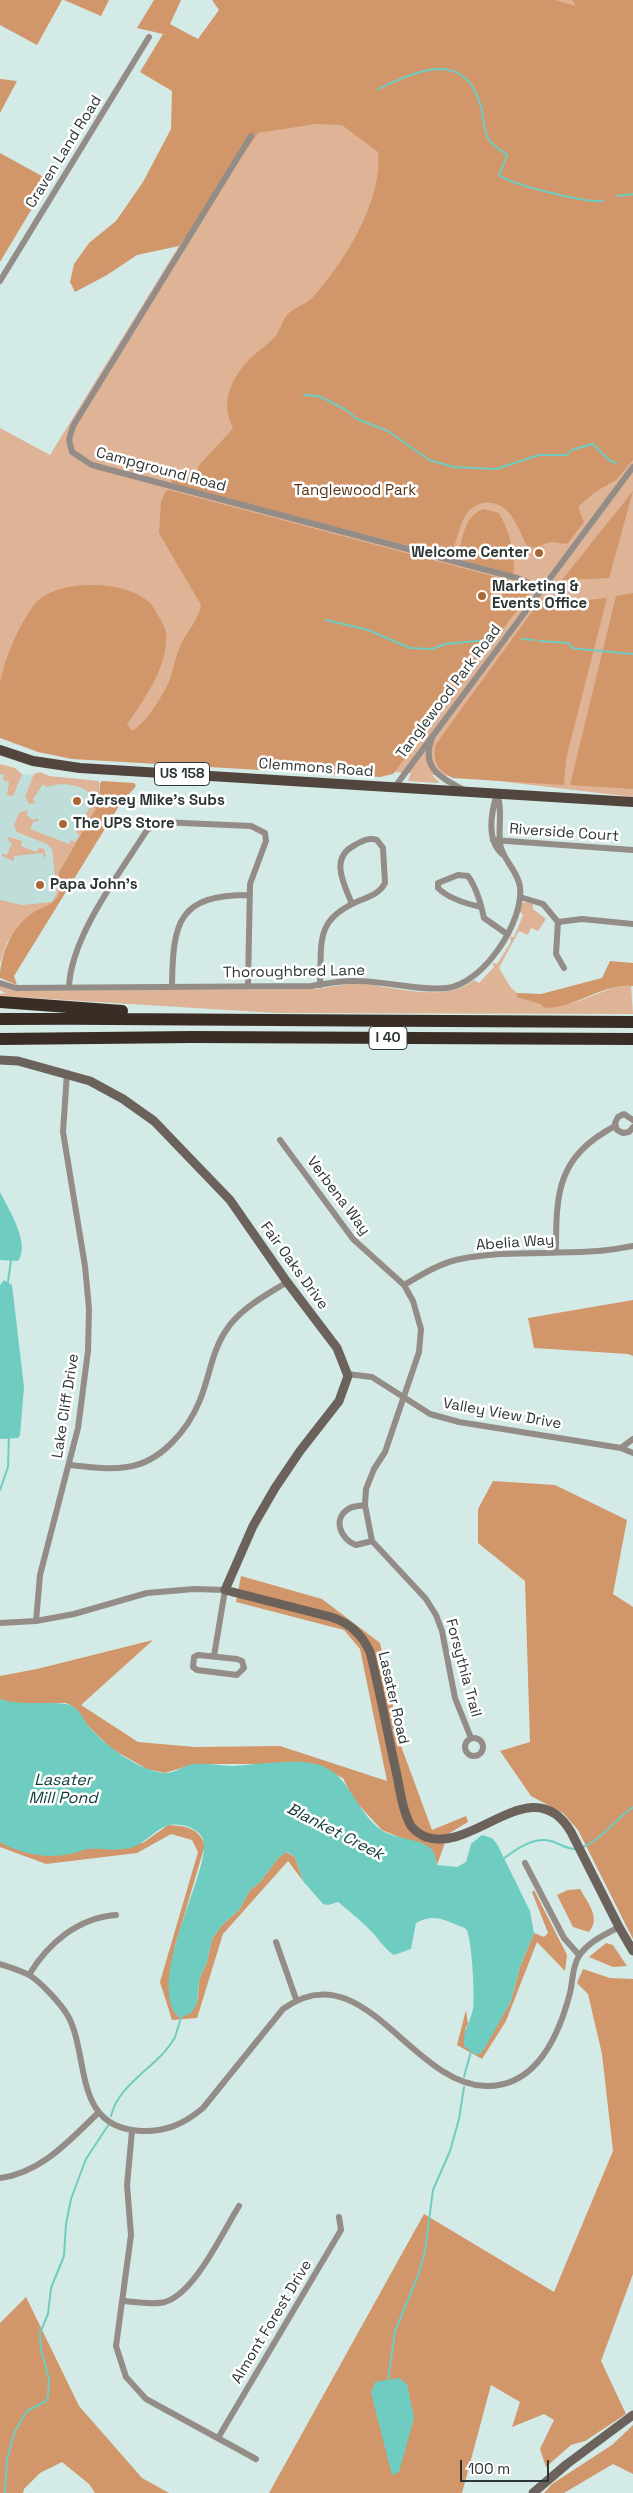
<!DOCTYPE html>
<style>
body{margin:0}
#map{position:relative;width:633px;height:2493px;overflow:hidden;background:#d4eae6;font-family:"Space Grotesk",sans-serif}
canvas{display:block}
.scale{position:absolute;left:460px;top:2460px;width:89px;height:22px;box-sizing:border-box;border:2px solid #2d3634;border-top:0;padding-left:6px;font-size:15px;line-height:18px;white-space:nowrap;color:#2d3634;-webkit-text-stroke:4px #fff;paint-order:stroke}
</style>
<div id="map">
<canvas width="633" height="2493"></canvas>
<div class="scale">100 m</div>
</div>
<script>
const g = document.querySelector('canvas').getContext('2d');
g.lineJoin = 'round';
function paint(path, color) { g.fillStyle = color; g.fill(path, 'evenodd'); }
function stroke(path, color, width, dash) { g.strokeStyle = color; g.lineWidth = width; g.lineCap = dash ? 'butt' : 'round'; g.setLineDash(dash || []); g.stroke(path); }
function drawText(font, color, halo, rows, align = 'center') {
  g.font = font + ' "Space Grotesk",sans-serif'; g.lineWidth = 5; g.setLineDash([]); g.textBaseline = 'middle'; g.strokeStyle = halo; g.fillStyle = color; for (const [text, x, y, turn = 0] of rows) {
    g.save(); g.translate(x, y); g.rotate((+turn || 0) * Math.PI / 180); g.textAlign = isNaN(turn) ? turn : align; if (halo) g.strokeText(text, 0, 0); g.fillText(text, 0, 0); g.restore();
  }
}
const built = new Path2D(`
 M 0,767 L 14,773 L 100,783 L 99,803 L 59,872 L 59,895 L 54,903 L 0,909 Z`);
const green = new Path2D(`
 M 234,0 L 633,0 L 633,797 L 456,776 L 432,775 L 439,782 L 438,783 L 408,781 L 411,773 L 85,756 L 0,735 L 0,428 L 50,455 L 301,48 Z
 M 0,764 L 15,768 L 22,774 L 13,796 L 7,795 L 9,782 L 3,780 L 4,775 L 0,774 Z
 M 40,772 L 49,776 L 99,781 L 99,803 L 59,872 L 59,895 L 54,903 L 30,915 L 20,925 L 7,943 L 0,963 L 0,900 L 22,905 L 52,902 L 57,893 L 52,849 L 47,844 L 17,832 L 14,825 L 19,813 L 27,810 L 28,811 L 26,815 L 33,820 L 38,818 L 38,822 L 34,821 L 30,829 L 69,844 L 71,840 L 75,842 L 80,835 L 76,832 L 94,800 C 89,784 59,781 47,787 L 43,784 L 33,799 L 35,803 L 29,804 L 25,797 L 34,774 Z
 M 9,837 L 22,841 L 21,846 L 36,852 L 39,848 L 44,849 L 46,856 L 44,858 L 43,853 L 14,856 L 14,861 L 2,856 L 2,854 L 7,855 L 12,843 L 7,840 Z
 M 526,902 L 533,904 L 533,909 L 546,919 L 538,931 L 531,928 L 528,935 L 519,931 L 500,966 L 499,968 L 511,988 L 517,993 L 516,997 L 540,1004 L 545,1008 L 576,1002 L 615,987 L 631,985 L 633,1014 L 276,1013 L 0,996 L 0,994 L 6,993 L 0,990 L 0,986 L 17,991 L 314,989 C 329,988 345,983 360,984 C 396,986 443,1004 474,980 L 479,983 L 494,967 L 492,963 L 497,964 L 511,942 L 510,937 L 514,937 L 523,915 L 519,911 L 522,903 Z`);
const forest = new Path2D(`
 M 0,0 L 62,0 L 37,45 L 0,25 Z
 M 64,0 L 109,0 L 101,16 Z
 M 154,0 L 181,0 L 170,24 L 198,39 L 219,10 L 212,0 L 555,0 L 576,6 L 572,0 L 633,0 L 633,460 L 616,480 L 595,492 L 578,507 L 584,522 L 567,544 L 551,542 L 529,549 C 518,531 512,499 483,503 C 475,505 469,509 465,516 C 458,529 457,544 449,556 L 171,484 L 172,478 L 195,477 L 199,465 L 230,432 L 233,427 C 221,405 229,383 245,364 C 254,353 267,346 276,336 C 280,330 282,321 287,315 C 293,308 305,305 312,298 C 344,263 383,201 378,152 L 342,125 L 316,124 L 258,133 L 179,246 L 137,255 L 107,275 L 75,292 L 70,282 L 74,264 L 89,243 L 116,221 L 143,182 L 171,129 L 172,91 L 140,72 L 163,34 L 137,28 Z
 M 0,79 L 17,81 L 0,113 Z
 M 0,153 L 49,180 L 0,262 Z
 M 169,490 L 511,581 L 531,588 L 531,592 L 393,774 L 380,777 L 72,759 L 38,752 L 0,738 C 0,721 0,702 0,685 C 2,664 23,613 40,599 C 63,579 129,580 151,604 C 154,607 156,613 159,617 C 162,623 166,628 166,634 C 168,666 145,699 127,724 L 132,731 C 144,726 166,691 170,679 C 173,669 175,659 179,649 C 185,633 198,622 201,605 L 159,533 L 161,502 L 165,492 Z
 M 633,491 L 609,578 L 562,580 Z
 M 484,509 L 499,513 C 508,528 517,556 513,574 L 460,559 L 458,556 C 462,539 465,514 484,509 Z
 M 633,593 L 633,789 L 570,785 L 616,596 Z
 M 546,597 L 569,602 L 607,598 L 566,759 L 564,785 L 453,778 C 437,770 432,761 436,744 L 542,598 Z
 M 102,781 L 134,783 L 136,786 L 119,806 L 14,976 L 17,985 L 0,978 C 0,955 11,929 31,914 C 42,906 51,907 59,895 L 59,872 L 99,803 L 100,783 Z
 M 610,961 L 633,963 L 633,986 C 603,983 576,1008 545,1008 L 540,1004 L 516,997 L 517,993 L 541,994 L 602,978 Z
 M 633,1300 L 633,1356 L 628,1354 L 534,1348 L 528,1318 Z
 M 493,1481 L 555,1485 L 627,1520 L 613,1594 L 633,1607 L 633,1939 L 578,1830 L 563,1813 L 531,1796 L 500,1751 L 530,1742 L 525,1581 L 478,1543 L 478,1509 Z
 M 241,1576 L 322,1599 L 380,1643 L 401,1746 L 432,1830 L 466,1816 L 468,1822 L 448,1834 L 437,1865 L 433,1851 L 382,1830 L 354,1800 L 343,1778 L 313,1764 L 194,1764 L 165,1773 L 147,1769 L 112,1749 L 89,1727 L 74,1707 L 66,1703 L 15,1704 L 0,1699 L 0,1676 L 37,1669 L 153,1640 L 81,1705 L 138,1742 L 195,1747 L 280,1746 L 387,1781 L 360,1649 L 344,1630 L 236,1602 Z
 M 168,1825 C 185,1826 198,1827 205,1845 L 175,1946 L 176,2014 L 180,2018 L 198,1999 L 199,1980 L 207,1962 L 212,1939 L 222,1925 L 239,1910 L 250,1890 L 260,1882 L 279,1857 L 286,1852 L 295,1857 L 303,1881 L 288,1861 L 223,1934 L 197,2018 L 172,2020 L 160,1982 L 198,1852 L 192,1840 L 171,1834 L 137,1853 L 46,1864 L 0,1847 L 0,1839 L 86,1849 L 143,1843 Z
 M 580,1889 C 588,1903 601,1918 589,1932 L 573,1927 L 557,1895 L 568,1890 Z
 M 534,1890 L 567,1955 L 565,1971 L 537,1942 L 506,2021 L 482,2059 L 457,2045 L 466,2010 L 468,2024 L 465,2029 L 480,2054 L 511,2001 L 520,1967 L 534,1933 L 544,1937 L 548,1933 L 532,1892 Z
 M 606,1943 L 613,1945 L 627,1966 L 613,1967 L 589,1957 Z
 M 583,1969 L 610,1978 L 633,1979 L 633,2274 L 601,2361 L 626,2414 L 585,2441 L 571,2445 L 546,2467 L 540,2449 L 554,2420 L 544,2414 L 512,2427 L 520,2402 L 491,2385 L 462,2493 L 269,2493 L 424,2214 L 554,2292 L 613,2151 L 602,2054 L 588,1994 L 577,1983 Z
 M 26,2297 L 79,2406 L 142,2478 L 169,2493 L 95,2493 L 89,2484 L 62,2462 L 40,2473 L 24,2489 L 23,2493 L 0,2493 L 0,2323 Z
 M 633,2425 L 633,2474 L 613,2464 L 564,2493 L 544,2493 L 552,2484 L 612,2445 Z`);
const water = new Path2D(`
 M 0,1192 C 8,1208 31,1244 18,1261 L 0,1260 Z
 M 4,1280 L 12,1285 L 24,1387 L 20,1435 L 18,1438 L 0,1439 L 0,1285 Z
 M 0,1699 C 18,1707 65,1699 74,1707 C 81,1711 84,1722 90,1728 C 109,1748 135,1768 163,1773 C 175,1775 183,1764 195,1764 C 208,1763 220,1766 233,1766 C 259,1765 304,1756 327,1768 C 351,1781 357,1812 381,1830 C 394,1839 426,1839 433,1851 C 435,1855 436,1861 437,1865 L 457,1867 L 466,1862 L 471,1844 L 482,1835 L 492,1838 L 497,1844 L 530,1911 L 534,1933 L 520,1967 L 511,2001 L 485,2048 L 480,2054 L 476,2055 L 464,2046 C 462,2032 470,2023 473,2009 C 475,1998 472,1937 466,1929 C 462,1926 456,1925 452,1923 C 438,1917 429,1916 416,1923 L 411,1949 L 394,1955 C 383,1948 378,1937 369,1929 C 360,1920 348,1910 338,1902 L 328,1905 L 323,1904 L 303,1881 L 295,1857 L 287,1852 L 279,1857 L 260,1882 L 250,1890 L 239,1910 L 222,1925 L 212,1939 L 207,1962 L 199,1980 L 197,2004 L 191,2013 L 180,2018 C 178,2015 175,2014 173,2010 C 152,1963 216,1860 202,1837 C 196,1827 180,1823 169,1825 C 156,1828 146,1843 133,1847 C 119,1852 103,1848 88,1849 C 82,1850 76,1853 70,1854 C 46,1859 21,1854 0,1842 Z
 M 399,2378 L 407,2384 L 414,2418 L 399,2472 L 392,2475 L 371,2393 L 375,2382 Z`);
const stream = new Path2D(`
 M 378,89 C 417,71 465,48 481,107 C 484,118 483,131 489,140 C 493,146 502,151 507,155 L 499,175 C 512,185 586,203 603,201
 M 617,196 L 633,194
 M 304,395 L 318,396 L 329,401 L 346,410 L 357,419 L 388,431 L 429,460 L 454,467 L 496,469 L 539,455 L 567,455 L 571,450 L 593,444 L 609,460 L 616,463
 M 326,620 L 368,630 L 410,648 L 432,649 L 445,644 L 488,640
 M 522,639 L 534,640
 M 539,641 L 568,643 L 573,648 L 580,649 L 633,654
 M 8,1282 L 11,1260
 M 0,1490 L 8,1467 L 9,1436
 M 583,1847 C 602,1839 616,1819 633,1807
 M 503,1859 C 516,1849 536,1835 554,1842 C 562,1845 567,1849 576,1849
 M 464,2077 L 471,2051
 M 111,2116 C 119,2082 159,2067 175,2037 C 177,2031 179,2024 181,2018
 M 388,2381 L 395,2331 L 419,2273 L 425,2251 L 433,2190 L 450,2151 L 459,2119 L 464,2087
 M 5,2493 L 7,2459 L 15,2431 L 27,2411 L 46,2401 L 48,2397 L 49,2379 L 41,2349 L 40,2333 L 48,2314 L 51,2288 L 64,2256 L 66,2224 L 71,2199 L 86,2159 L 109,2124`);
const street = new Path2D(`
 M 251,136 L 73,426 L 69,440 L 72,452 L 92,465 L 517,578 L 542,588
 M 0,281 L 149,37
 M 432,738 C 420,769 442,778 464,790
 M 394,788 L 633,467
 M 497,794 C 491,813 486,839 502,854
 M 493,840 L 633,850
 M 520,897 L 543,904 L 558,922 L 556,954 L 564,968
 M 481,907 C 467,904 448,898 438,888 L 438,883 L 458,875 L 468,876 C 476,887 481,904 484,918 L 507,934
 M 558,922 L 582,919 L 633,924
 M 0,983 L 16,988 L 311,986 C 325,984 342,980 356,981 C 387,981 416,991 447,988 C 483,984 524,922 520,887 C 518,870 502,860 500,843 C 498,826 503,811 497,794
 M 172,985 C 173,922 178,895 249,895
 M 320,985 C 322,941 314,919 361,900 C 371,896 380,893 385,883 L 383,848 L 377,840 C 369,837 362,841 355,845 C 329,858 344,884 352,904
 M 69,987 C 71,936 120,873 147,830 L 160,822 L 251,826 L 265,833 L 266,841 L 250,884 L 248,985
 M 633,1120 L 624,1114 L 618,1117 L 615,1123 L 617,1130 L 623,1133 L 629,1132 L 633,1127
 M 280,1140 L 353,1239 L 404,1285 L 413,1301 L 421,1329 L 419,1352 L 385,1452 L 374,1469 L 366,1489 L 365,1505 L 372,1541 L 426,1599 L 436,1615 L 442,1631 L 455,1698 L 471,1738
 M 556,1252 C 556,1192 557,1157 615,1126
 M 404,1285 C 421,1275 440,1263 460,1259 C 517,1248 576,1258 633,1246
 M 347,1374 L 372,1377 L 430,1414 L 459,1422 L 621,1448 L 633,1453
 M 621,1448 L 633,1439
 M 69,1465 C 88,1467 108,1470 127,1467 C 160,1463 188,1430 200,1400 C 209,1378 212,1352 225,1332 C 239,1309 265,1296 287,1282
 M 365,1505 C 360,1506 354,1506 350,1508 C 331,1518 341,1540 356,1545 L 372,1541
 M 36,1621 L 40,1575 L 78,1428 L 88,1351 L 89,1309 L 85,1266 L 63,1132 L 67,1073
 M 0,1623 L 36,1621 L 74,1614 L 147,1593 L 194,1589 L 225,1590 L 214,1656
 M 198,1655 L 237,1659 L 242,1661 L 244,1668 L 237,1675 L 197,1670 L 193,1667 L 194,1657 Z
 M465 1747a9 9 0 1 1 18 0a9 9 0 1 1-18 0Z
 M 525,1863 L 564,1938 L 579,1955
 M 276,1942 L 296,1999
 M 0,1964 C 9,1967 20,1970 29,1975 C 41,1982 61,2004 68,2016 C 90,2056 72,2128 141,2131 C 166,2132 184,2124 203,2108 L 283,2009 C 363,1951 410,2084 486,2086 C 537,2087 559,2035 570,1993 C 573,1980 572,1967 579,1956 C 588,1942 604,1935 619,1927
 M 29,1975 C 48,1943 78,1918 116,1915
 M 132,2131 L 127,2185 L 131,2235 L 116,2346 L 126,2377 L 146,2399 L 256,2459
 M 0,2178 C 41,2173 70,2140 98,2113
 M 123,2301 C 135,2302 153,2305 165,2302 C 195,2293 222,2233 239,2206
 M 218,2438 L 341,2230 L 339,2217`);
const secondary = new Path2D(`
 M 0,1060 L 18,1061 L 90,1081 L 123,1099 L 154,1121 L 230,1200 L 287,1282 L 337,1348 L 348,1376 L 339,1401 L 300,1451 L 275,1488 L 253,1526 L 225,1590 L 331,1617 C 350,1623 362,1634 370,1652 C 380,1691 387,1731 396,1771 C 400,1789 402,1810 411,1826 C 415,1831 421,1835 426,1837 C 473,1854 533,1767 571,1832 L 619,1927 L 633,1951
 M 533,2493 L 567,2464 L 633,2415`);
const primary = new Path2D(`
 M 0,750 L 33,761 L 80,768 L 633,802`);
const highway = new Path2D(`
 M 0,1002 L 122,1011
 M 0,1019 C 211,1018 422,1022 633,1022
 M 0,1039 L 192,1037 L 633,1039`);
const markers = [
 [539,553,5,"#a96733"],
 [482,596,5,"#a96733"],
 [77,801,5,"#a96733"],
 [63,824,5,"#a96733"],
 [40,885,5,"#a96733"]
];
const shields = [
 [182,774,55],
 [388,1038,38]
];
const shieldNames = [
 ["US 158",182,774],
 ["I 40",388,1038]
];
const streetNames = [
 ["Craven Land Road",64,152,-58],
 ["Campground Road",161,470,15],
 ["Tanglewood Park Road",449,692,-53],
 ["Clemmons Road",316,768,4],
 ["Riverside Court",564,833,4],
 ["Thoroughbred Lane",294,972,-1],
 ["Verbena Way",338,1196,53],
 ["Abelia Way",515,1243,-4],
 ["Fair Oaks Drive",294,1266,54],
 ["Lake Cliff Drive",66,1406,-81],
 ["Valley View Drive",502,1414,10],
 ["Forsythia Trail",463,1668,75],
 ["Lasater Road",393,1698,77],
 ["Almont Forest Drive",272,2322,-59]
];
const parkNames = [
 ["Tanglewood Park",355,491]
];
const poiNames = [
 ["Welcome Center",529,553,"right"],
 ["Marketing &",492,587],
 ["Events Office",492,604],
 ["Jersey Mike's Subs",87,801],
 ["The UPS Store",73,824],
 ["Papa John's",50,885]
];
const waterNames = [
 ["Lasater",63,1781],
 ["Mill Pond",63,1799],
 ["Blanket Creek",335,1832,27]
];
paint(built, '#bfded9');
paint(green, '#deb396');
paint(forest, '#d1966a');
paint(water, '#6ecdc0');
stroke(stream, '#6ecdc0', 2);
stroke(street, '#938c87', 6);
stroke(secondary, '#6c625c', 9);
stroke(primary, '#51453e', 10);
stroke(highway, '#3a2d25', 12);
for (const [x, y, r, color] of markers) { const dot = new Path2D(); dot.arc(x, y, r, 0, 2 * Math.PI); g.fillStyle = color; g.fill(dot); stroke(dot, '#fff', 2); }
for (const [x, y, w] of shields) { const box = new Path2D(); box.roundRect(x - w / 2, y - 11.5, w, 23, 4); g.fillStyle = '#fff'; g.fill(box); stroke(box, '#2d3634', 1); }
drawText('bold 14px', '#2d3634', null, shieldNames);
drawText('15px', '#2d3634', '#fff', streetNames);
drawText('15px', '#593211', '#fff', parkNames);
drawText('bold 15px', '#2d3634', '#fff', poiNames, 'left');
drawText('italic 16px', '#0c3a35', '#fff', waterNames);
</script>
